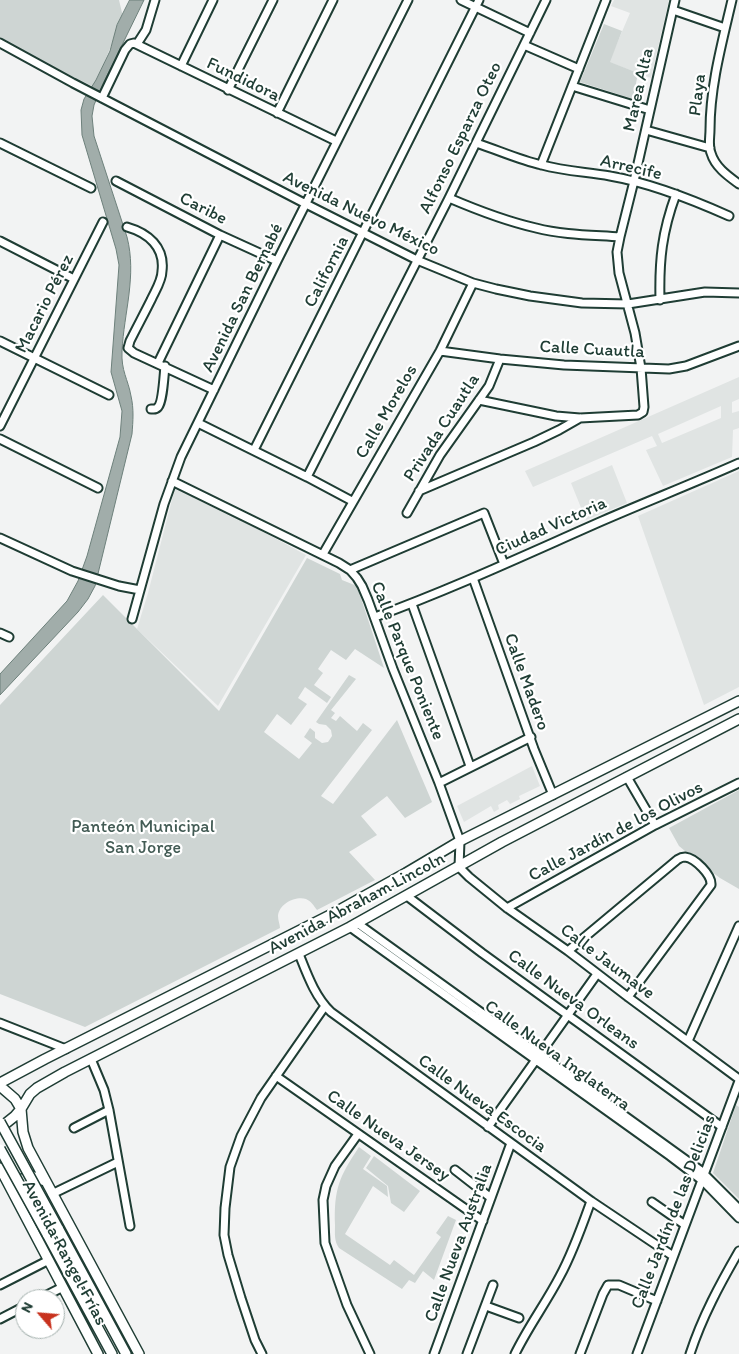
<!DOCTYPE html>
<meta charset="utf-8">
<style>
body{margin:0}
#map{position:relative;width:739px;height:1354px;overflow:hidden;background:#f2f3f3;font-family:Itim,sans-serif}
canvas{display:block}
.north{position:absolute;left:15px;top:1289px;width:50px;height:50px;box-sizing:border-box;background:#fff;border:1px solid #a5b1ae;border-radius:50%;rotate:297deg;font-size:14px;font-weight:700;line-height:20px;text-align:center;color:#1f3d34}
.north::after{content:'';display:block;margin:auto;width:18px;height:22px;background:#c8321e;clip-path:polygon(50% 0,100% 100%,50% 72%,0 100%)}
</style>
<div id="map">
<canvas width="739" height="1354"></canvas>
<div class="north">N</div>
</div>
<script>
const g = document.querySelector('canvas').getContext('2d');
g.lineJoin = 'round';
function paint(path, color) { g.fillStyle = color; g.fill(path, 'evenodd'); }
function stroke(path, color, width, dash) { g.strokeStyle = color; g.lineWidth = width; g.lineCap = dash ? 'butt' : 'round'; g.setLineDash(dash || []); g.stroke(path); }
function drawText(font, color, halo, rows, align = 'center') {
  g.font = font + ' Itim,sans-serif'; g.lineWidth = 4.5; g.setLineDash([]); g.textBaseline = 'middle'; g.strokeStyle = halo; g.fillStyle = color; for (const [text, x, y, turn = 0] of rows) {
    g.save(); g.translate(x, y); g.rotate((+turn || 0) * Math.PI / 180); g.textAlign = isNaN(turn) ? turn : align; if (halo) g.strokeText(text, 0, 0); g.fillText(text, 0, 0); g.restore();
  }
}
const built = new Path2D(`
 M 614,0 L 669,0 L 651,78 L 609,62 L 630,13 L 611,6 Z
 M 739,377 L 739,399 L 732,402 L 732,413 L 739,411 L 739,428 L 733,430 L 732,457 L 663,486 L 646,450 L 657,446 L 652,436 L 533,487 L 525,471 ZM 721,406 L 721,418 L 662,443 L 658,434 Z
 M 612,465 L 627,503 L 586,520 L 571,483 Z
 M 739,471 L 739,687 L 704,705 L 638,516 Z
 M 175,488 L 256,528 L 306,555 L 218,706 L 137,629 L 148,593 Z
 M 532,766 L 540,786 L 519,796 L 520,799 L 510,804 L 507,800 L 498,805 L 499,809 L 494,812 L 491,806 L 464,822 L 457,806 Z`);
const green = new Path2D(`
 M 0,0 L 119,0 L 123,17 L 94,87 L 0,42 Z
 M 604,24 L 622,31 L 610,62 L 638,73 L 633,99 L 580,82 Z
 M 307,558 L 340,574 L 342,580 L 357,586 L 384,668 L 355,649 L 346,660 L 331,650 L 318,669 L 323,673 L 314,685 L 331,697 L 327,703 L 305,687 L 298,698 L 307,704 L 291,725 L 277,714 L 264,732 L 299,759 L 312,743 L 304,737 L 310,728 L 315,732 L 315,738 L 322,743 L 328,742 L 332,736 L 331,730 L 326,725 L 319,724 L 316,722 L 349,675 L 356,679 L 331,710 L 335,713 L 331,718 L 336,721 L 340,716 L 357,731 L 363,723 L 372,730 L 321,796 L 333,804 L 397,720 L 432,802 L 405,818 L 387,796 L 361,816 L 377,835 L 349,852 L 375,880 L 317,910 C 314,906 311,901 306,899 C 295,896 279,904 278,916 C 278,920 280,925 280,928 L 85,1027 L 0,994 L 0,705 L 103,595 L 219,711 Z
 M 739,790 L 739,889 L 720,878 L 697,861 L 679,846 L 669,828 Z
 M 736,1105 L 739,1107 L 739,1199 L 713,1173 Z
 M 359,1147 L 371,1156 L 363,1169 L 387,1186 L 388,1197 L 373,1186 L 345,1234 L 390,1265 L 394,1260 L 414,1275 L 441,1237 L 436,1233 L 448,1216 L 456,1220 L 434,1280 L 423,1271 L 415,1283 L 409,1280 L 402,1289 L 339,1248 C 334,1241 335,1234 335,1225 C 334,1189 339,1177 359,1147 Z
 M 374,1156 L 420,1191 L 404,1212 L 391,1203 L 388,1186 L 366,1168 Z`);
const water = new Path2D(`
 M 130,0 L 144,0 L 103,84 L 94,105 L 92,116 L 94,136 L 127,237 C 137,276 124,312 122,351 C 121,371 128,379 131,396 C 134,409 133,421 132,434 L 95,586 L 88,599 L 78,612 L 0,695 L 0,674 L 67,601 L 78,581 L 87,556 L 120,437 L 122,411 L 111,372 L 119,265 L 116,249 L 82,135 L 81,110 L 84,99 L 96,80 L 110,51 L 117,25 Z`);
const minor = new Path2D(`
 M 461,0 L 530,33
 M 732,0 C 722,43 710,86 710,130 C 710,137 708,146 711,153 C 715,167 728,176 739,184
 M 673,10 L 725,28
 M 0,43 L 73,83 L 306,204 L 417,260 L 473,283 L 496,289 L 530,296 L 582,303 L 628,304 L 705,292 L 739,293
 M 137,44 L 146,30 L 155,0
 M 524,45 L 579,69
 M 181,66 L 213,0
 M 572,86 L 650,110
 M 228,90 L 273,0
 M 102,98 L 125,50 L 130,44 L 134,43 L 336,141
 M 277,113 L 333,0
 M 646,130 L 710,148
 M 0,143 L 91,188
 M 476,143 C 498,150 519,160 542,165 C 564,171 587,172 610,176 C 651,183 691,199 729,216
 M 541,165 L 606,0
 M 116,181 L 220,235 L 277,261
 M 449,198 C 477,210 505,221 536,228 C 563,235 592,235 620,237
 M 127,227 C 148,233 165,247 162,271 C 162,281 155,291 151,300 C 144,314 137,327 130,341 L 128,348 L 134,353 L 214,390
 M 0,241 L 74,279
 M 660,300 C 659,260 662,232 676,194
 M 0,341 L 109,395
 M 440,351 L 500,359 L 564,365 L 669,369 L 686,366 L 739,346
 M 158,363 L 220,235
 M 479,400 L 556,416 L 580,418 L 638,415 L 643,412 L 644,407 L 641,368 L 635,333 L 619,273 L 617,252 L 620,237 L 634,181 L 675,0
 M 151,409 C 155,409 155,410 158,407 C 163,402 164,374 165,366
 M 198,423 L 307,477 L 352,501
 M 0,426 L 103,222
 M 0,439 L 98,488
 M 254,450 L 479,0
 M 307,477 L 449,198 L 546,0
 M 172,481 L 339,563 L 350,570 L 357,578 L 362,586 L 368,600 L 393,669 L 439,783 L 460,841 L 459,867 L 469,877 L 507,908 L 568,951 L 628,997 L 739,1079
 M 419,491 L 534,442 L 559,430 L 580,418
 M 407,513 L 440,455 L 489,386 L 500,359
 M 0,538 L 72,571 L 119,586 L 140,590
 M 323,554 L 440,351 L 473,283
 M 350,570 L 484,513 L 504,564
 M 473,578 L 534,749 L 553,795
 M 412,604 L 470,766
 M 375,617 C 452,589 527,554 602,521 C 648,501 694,483 739,463
 M 132,619 L 164,504 L 181,457 L 277,261 L 408,0
 M 0,633 L 9,637
 M 627,777 L 655,825
 M 439,783 L 531,737
 M 407,896 L 482,953 L 722,1127
 M 507,908 L 655,825 L 739,783
 M 357,923 L 700,1170 L 739,1209
 M 350,927 L 670,1156 L 703,1181 L 739,1218
 M 568,951 L 677,860 C 680,858 681,857 685,857 C 695,858 712,875 711,885 L 628,997
 M 299,954 C 307,974 315,997 331,1012 L 591,1201 L 673,1256
 M 0,1023 L 66,1049
 M 688,1041 L 739,926
 M 91,1059 L 104,1090 L 109,1110 L 130,1226
 M 276,1076 L 483,1221
 M 488,1127 L 597,974
 M 74,1128 L 109,1110
 M 358,1134 L 335,1166 L 326,1186 L 323,1200 L 325,1243 L 347,1305 L 370,1354
 M 455,1170 L 491,1198
 M 52,1194 L 118,1162
 M 652,1202 L 685,1225
 M 0,1285 L 49,1260
 M 39,1299 L 63,1287
 M 486,1306 L 519,1318
 M 0,1319 L 25,1306
 M 262,1354 L 255,1340 L 241,1298 L 228,1255 L 224,1235 L 225,1208 L 230,1167 L 241,1136 L 261,1098 L 325,1006
 M 434,1354 L 511,1143
 M 467,1354 L 493,1285
 M 515,1354 C 528,1327 546,1303 560,1276 C 573,1252 582,1226 591,1201
 M 580,1354 L 603,1294 L 608,1285 L 619,1285 L 657,1301
 M 637,1354 L 739,1081
 M 690,1354 C 702,1317 720,1284 739,1251`);
const major = new Path2D(`
 M 0,1083 L 45,1059 L 334,913 L 406,873 L 460,841 L 739,701
 M 0,1086 L 15,1099 L 21,1109 L 23,1132 L 28,1148 L 139,1354
 M 0,1128 L 15,1116 L 21,1109 L 30,1094 L 37,1088 L 65,1072 L 350,927 L 502,842 L 739,719
 M 0,1168 L 98,1354
 M 17,1188 L 18,1182 L 29,1175 L 45,1181
 M 58,1228 L 126,1354
 M 47,1234 L 112,1354`);
const majorBridge = new Path2D(`
 M 0,1122 L 58,1228
 M 0,1149 L 47,1234`);
const streetNames = [
 ["Fundidora",243,80,26],
 ["Marea Alta",639,90,-77],
 ["Playa",698,95,-83],
 ["Alfonso Esparza Oteo",461,138,-64],
 ["Arrecife",631,168,13],
 ["Caribe",203,209,27],
 ["Avenida Nuevo México",361,214,26],
 ["California",327,272,-63],
 ["Avenida San Bernabé",243,298,-64],
 ["Macario Pérez",45,304,-63],
 ["Calle Cuautla",592,350,3],
 ["Calle Morelos",387,412,-60],
 ["Privada Cuautla",442,428,-57],
 ["Ciudad Victoria",551,527,-24],
 ["Calle Parque Poniente",407,661,68],
 ["Calle Madero",526,682,70],
 ["Calle Jardín de los Olivos",616,832,-28],
 ["Avenida Abraham Lincoln",357,904,-28],
 ["Calle Jaumave",607,962,37],
 ["Calle Nueva Orleans",573,1000,36],
 ["Calle Nueva Inglaterra",557,1056,36],
 ["Calle Nueva Escocia",482,1104,36],
 ["Calle Nueva Jersey",388,1136,35],
 ["Calle Jardín de las Delicias",674,1212,-69],
 ["Calle Nueva Australia",459,1243,-70],
 ["Avenida Rangel Frías",64,1253,62]
];
const parkNames = [
 ["Panteón Municipal",143,827],
 ["San Jorge",143,848]
];
paint(built, '#e0e4e3');
paint(green, '#ced5d3');
paint(water, '#a1adaa');
stroke(water, '#6d807b', 1);
stroke(minor, '#1f3d34', 11);
stroke(major, '#1f3d34', 12);
stroke(minor, '#fff', 7);
stroke(major, '#fff', 9);
stroke(majorBridge, '#1f3d34', 12, []);
stroke(majorBridge, '#fff', 9);
drawText('18px', '#1f3d34', '#fff', streetNames);
drawText('18px', '#425b54', '#fff', parkNames);
</script>
